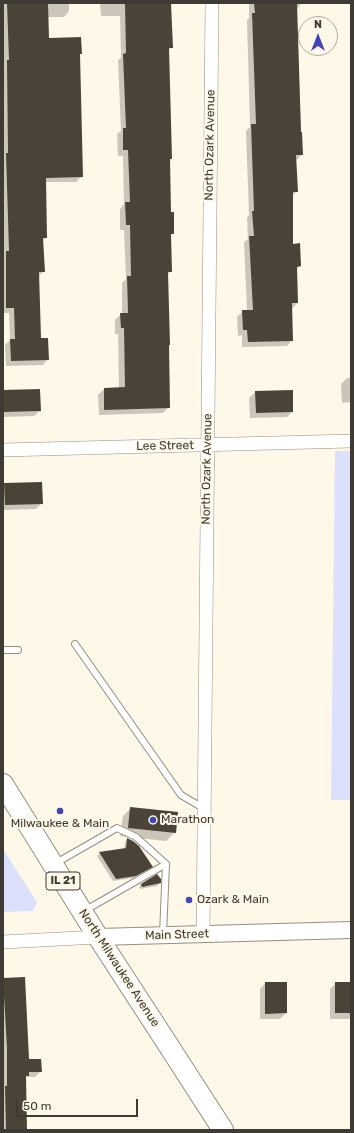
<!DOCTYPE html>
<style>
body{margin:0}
#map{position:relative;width:354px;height:1133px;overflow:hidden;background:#fef8e8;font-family:Rubik,sans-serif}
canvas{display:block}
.frame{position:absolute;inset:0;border:4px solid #3d3b34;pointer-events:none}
.north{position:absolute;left:298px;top:16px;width:40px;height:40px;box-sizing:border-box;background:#fef8e8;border:1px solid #b1aca0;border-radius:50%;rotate:0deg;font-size:11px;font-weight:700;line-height:16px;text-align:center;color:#3d3b34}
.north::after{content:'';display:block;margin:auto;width:14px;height:18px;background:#4145b9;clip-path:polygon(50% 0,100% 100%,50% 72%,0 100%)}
.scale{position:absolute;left:16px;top:1099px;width:122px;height:18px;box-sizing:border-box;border:2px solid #3d3b34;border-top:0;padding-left:5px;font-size:12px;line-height:14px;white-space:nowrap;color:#3d3b34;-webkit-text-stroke:3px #fef8e8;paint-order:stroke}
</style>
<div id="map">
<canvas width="354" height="1133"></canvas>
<div class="frame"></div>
<div class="north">N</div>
<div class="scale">50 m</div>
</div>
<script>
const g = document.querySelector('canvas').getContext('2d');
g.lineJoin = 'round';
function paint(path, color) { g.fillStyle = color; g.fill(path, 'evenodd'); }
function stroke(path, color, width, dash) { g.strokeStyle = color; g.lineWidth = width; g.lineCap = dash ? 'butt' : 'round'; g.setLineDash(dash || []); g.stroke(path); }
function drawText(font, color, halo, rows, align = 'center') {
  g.font = font + ' Rubik,sans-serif'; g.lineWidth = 4; g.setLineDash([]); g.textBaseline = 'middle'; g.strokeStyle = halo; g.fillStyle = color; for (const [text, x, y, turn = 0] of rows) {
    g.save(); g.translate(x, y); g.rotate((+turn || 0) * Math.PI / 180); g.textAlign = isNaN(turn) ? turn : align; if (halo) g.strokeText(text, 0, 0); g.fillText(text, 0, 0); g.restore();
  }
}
const green = new Path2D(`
 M 335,451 L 351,451 L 351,800 L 331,800 Z
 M 3,849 L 37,902 L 33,911 L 3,912 Z`);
const shadow = new Path2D(`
 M 3,3 L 69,3 L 69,11 L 64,17 L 47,17 L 48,39 L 79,55 L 82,176 L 76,182 L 45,182 L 46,238 L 42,241 L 44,271 L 38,277 L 40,339 L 48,359 L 43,365 L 6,366 L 5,345 L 10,340 L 9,313 L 3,313 L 3,255 L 4,254 Z
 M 100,3 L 170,3 L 172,47 L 168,51 L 171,159 L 169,161 L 170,213 L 173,233 L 170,236 L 171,271 L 167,275 L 169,407 L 163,413 L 99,415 L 98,395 L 104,389 L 119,389 L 118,334 L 115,334 L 115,320 L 121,314 L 122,314 L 122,283 L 126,279 L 124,230 L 120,230 L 120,209 L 124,204 L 123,156 L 118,156 L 117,134 L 121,131 L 118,60 L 121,58 L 120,16 L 101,16 Z
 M 249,3 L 299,3 L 300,6 L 296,9 L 302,154 L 296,161 L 297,191 L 292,196 L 292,245 L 300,266 L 296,269 L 297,303 L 292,309 L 292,340 L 287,346 L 242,347 L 242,335 L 238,336 L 237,317 L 243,311 L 247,311 L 244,242 L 248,239 L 247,218 L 249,215 L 246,131 L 250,127 L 247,20 L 249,18 Z
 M 347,378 L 351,378 L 351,402 L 342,403 L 341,384 Z
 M 3,391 L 40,411 L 34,416 L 3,417 Z
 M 255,392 L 292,412 L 287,417 L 250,418 L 249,398 Z
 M 5,484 L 42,503 L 36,509 L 3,510 L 3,486 Z
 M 131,808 L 175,832 L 166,841 L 120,836 L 123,816 Z
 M 127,839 L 149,869 L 133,878 L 113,881 L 97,856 L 100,853 L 124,849 L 125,842 Z
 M 160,883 L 157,886 L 140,889 L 139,887 L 141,884 Z
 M 3,979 L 28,1060 L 41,1071 L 35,1077 L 25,1077 L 26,1130 L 3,1130 Z
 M 265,983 L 286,1013 L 280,1019 L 260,1019 L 260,989 Z
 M 336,983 L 351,983 L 351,1019 L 330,1019 L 330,989 Z`);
const building = new Path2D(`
 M 7,3 L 48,3 L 49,38 L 81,37 L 82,54 L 80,54 L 83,177 L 46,178 L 47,238 L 43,238 L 45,272 L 39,272 L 41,338 L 48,338 L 49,360 L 11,361 L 10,339 L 15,339 L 14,308 L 6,308 L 6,251 L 9,251 L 6,153 L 8,153 L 7,60 L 9,60 Z
 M 125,3 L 171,3 L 173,48 L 169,48 L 172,159 L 170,159 L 171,212 L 174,212 L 174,234 L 171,234 L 172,272 L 168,272 L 170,345 L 169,345 L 170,408 L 104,410 L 104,388 L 125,387 L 124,328 L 121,328 L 120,313 L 128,313 L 127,276 L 131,276 L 130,225 L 126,225 L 125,202 L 130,202 L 128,150 L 123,150 L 123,128 L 126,128 L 123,54 L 126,53 Z
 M 254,3 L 297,3 L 301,132 L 302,132 L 303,155 L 296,155 L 298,192 L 293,192 L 293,244 L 300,243 L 301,266 L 297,267 L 298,303 L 292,303 L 293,341 L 248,342 L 247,330 L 243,330 L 242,310 L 253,310 L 249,236 L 254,236 L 252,211 L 254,211 L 251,124 L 256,124 L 252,13 L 255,13 Z
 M 40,389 L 41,411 L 3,412 L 3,390 Z
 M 293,390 L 293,412 L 256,413 L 255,391 Z
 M 42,482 L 43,504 L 5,505 L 4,483 Z
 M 130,807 L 178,812 L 176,833 L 128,828 Z
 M 127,838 L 133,841 L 139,846 L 153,867 L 136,876 L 116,879 L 99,852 L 126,848 Z
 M 157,874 L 161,879 L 161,883 L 142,887 L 141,884 Z
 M 25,977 L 29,1059 L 41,1059 L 42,1072 L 29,1072 L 29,1076 L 26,1076 L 27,1130 L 6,1130 L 5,1086 L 7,1086 L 7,1048 L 3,978 Z
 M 265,982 L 287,982 L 287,1013 L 265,1014 Z
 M 335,982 L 351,982 L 351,1013 L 335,1013 Z`);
const service = new Path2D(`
 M 75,644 L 181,795 L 203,808
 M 3,650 L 18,650
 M 56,863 L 117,828 L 136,837 L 166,864 L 163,934
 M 84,911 L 166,864`);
const minor = new Path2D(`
 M 3,450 L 351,441
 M 203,934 L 212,3
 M 3,942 L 98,937`);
const tertiary = new Path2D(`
 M 98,937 L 351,930`);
const primary = new Path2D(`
 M 3,784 L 98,937 L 163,1037 L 223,1130`);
const markers = [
 [60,811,4,"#4145b9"],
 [153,820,4,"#4145b9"],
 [189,900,4,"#4145b9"]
];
const shields = [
 [63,881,34]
];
const shieldNames = [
 ["IL 21",63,881]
];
const streetNames = [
 ["North Ozark Avenue",210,145,-89],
 ["Lee Street",165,446,-1],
 ["North Ozark Avenue",207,469,-89],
 ["Main Street",177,935,-2],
 ["North Milwaukee Avenue",119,968,57]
];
const poiNames = [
 ["Marathon",161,820],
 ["Milwaukee & Main",60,824,"center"],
 ["Ozark & Main",197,900]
];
paint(green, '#dbe1fd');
paint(shadow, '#0003');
paint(building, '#494437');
stroke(service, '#948f80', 8);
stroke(minor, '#948f80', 14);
stroke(tertiary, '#948f80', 18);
stroke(primary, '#948f80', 22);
stroke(service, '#fff', 6);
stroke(minor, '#fff', 13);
stroke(tertiary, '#fff', 16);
stroke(primary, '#fff', 20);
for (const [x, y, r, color] of markers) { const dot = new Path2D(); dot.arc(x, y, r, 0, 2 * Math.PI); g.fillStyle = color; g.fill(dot); stroke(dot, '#fef8e8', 1.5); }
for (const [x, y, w] of shields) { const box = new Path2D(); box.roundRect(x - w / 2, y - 9, w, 18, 3); g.fillStyle = '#fef8e8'; g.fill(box); stroke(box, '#3d3b34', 1); }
drawText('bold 11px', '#3d3b34', null, shieldNames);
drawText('12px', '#3d3b34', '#fef8e8', streetNames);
drawText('12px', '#3d3b34', '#fef8e8', poiNames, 'left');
</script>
